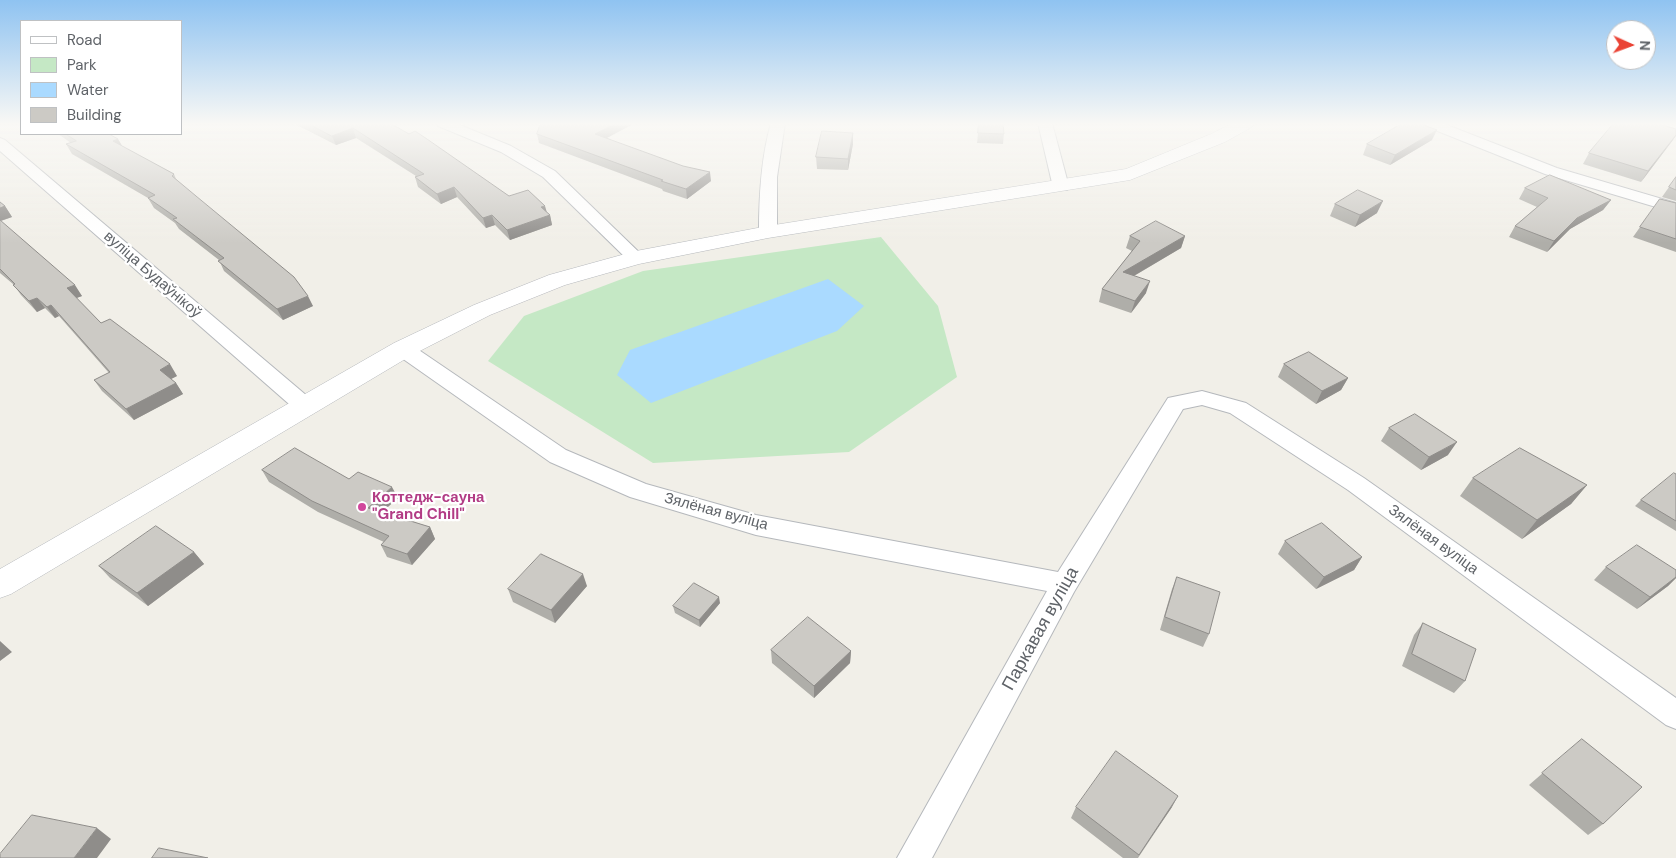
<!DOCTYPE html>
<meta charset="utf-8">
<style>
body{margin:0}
#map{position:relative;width:1676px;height:858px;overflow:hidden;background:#f1efe8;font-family:"DM Sans",sans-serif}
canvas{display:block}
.legend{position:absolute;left:20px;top:20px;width:162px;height:115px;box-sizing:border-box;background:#fff;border:1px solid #bfc1c3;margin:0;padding:6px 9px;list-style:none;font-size:15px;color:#5f6368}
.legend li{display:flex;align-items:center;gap:10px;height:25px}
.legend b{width:25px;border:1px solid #bfc1c3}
.north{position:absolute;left:1606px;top:20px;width:50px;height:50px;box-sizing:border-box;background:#fff;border:1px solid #bfc1c3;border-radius:50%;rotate:92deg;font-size:14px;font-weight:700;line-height:20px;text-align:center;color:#5f6368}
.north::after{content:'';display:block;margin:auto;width:18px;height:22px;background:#ea4335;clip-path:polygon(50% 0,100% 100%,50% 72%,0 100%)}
</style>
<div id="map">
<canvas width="1676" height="858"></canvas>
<ul class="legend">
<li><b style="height:6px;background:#fff"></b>Road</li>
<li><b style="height:14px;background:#c5e8c5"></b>Park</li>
<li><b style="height:14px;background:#aadaff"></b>Water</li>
<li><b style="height:14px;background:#cccac5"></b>Building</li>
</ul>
<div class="north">N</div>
</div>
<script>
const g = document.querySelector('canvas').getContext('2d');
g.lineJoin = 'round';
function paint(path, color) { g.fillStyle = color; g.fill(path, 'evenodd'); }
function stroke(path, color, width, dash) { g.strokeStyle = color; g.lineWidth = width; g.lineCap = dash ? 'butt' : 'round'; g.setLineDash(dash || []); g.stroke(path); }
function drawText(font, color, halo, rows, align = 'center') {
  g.font = font + ' "DM Sans",sans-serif'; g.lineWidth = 4.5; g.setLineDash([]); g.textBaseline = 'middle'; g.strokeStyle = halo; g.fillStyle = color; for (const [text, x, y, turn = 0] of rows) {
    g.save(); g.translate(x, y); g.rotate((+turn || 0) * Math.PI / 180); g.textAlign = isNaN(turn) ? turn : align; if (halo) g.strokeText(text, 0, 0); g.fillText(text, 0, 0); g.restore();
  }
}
const green = new Path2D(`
 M 881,237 L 938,306 L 957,377 L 849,452 L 653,463 L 488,361 L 524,316 L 643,271 Z`);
const water = new Path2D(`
 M 828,279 L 864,306 L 837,331 L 651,403 L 617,375 L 630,350 Z`);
const minor = new Path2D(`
 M 436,123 L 455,123 L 511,146 L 555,171 L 645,258 L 642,262 L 630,262 L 543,177 L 501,152 L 438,126 Z
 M 771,123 L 785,123 L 777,177 L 777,232 L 774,236 L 762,236 L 759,232 C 759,195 761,158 771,123 Z
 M 1038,123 L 1052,123 L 1069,187 L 1067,190 L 1055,190 L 1053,187 Z
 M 1423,123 L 1442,123 L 1557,168 L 1676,203 L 1676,213 L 1545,174 L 1425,126 Z
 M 0,138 L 5,140 L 313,401 L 316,406 L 313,411 L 305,413 L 297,411 L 0,151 Z
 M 403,343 L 410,344 L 566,450 L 646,484 L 756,515 L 1058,572 L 1168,398 L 1202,391 L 1246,403 L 1364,478 L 1676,698 L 1676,729 L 1666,725 L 1348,490 L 1230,413 L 1202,405 L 1183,409 L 1074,592 L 932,858 L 897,858 L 1047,591 L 756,535 L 630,497 L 550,462 L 396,354 L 393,349 L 396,344 Z`);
const tertiary = new Path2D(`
 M 1233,123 L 1255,123 L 1252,127 L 1225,142 L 1130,180 L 768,238 L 639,264 L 565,285 L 490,315 L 412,355 L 11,594 L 0,598 L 0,569 L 394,343 L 474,305 L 549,275 L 636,251 L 768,226 L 1126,169 L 1211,134 Z`);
const wall = new Path2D(`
 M 293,123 L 390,123 L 509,196 L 547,213 L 550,215 L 552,225 L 510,240 L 495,225 L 486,228 L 457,197 L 441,204 L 418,187 L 415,177 L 416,176 L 356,138 L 336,145 Z
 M 569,123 L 635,123 L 607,138 L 711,181 L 687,199 L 663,191 L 662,189 L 539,143 L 537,134 Z
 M 979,123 L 1004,134 L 1003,144 L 977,143 Z
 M 1614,123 L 1662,123 L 1661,125 L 1676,129 L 1676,136 L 1641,182 L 1583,164 L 1589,153 Z
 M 853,133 L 853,144 L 848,170 L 817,169 L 816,157 Z
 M 58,134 L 109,134 L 118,139 L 122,146 L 174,174 L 176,179 L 313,306 L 283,320 L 224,271 L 219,260 L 179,229 L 175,223 L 154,208 L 148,198 L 72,154 L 66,144 L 71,143 Z
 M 1432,140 L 1390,165 L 1363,155 L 1367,144 Z
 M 1676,177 L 1676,201 L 1662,197 Z
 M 1525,188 L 1611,200 L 1603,210 L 1570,229 L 1547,252 L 1509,237 L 1515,226 L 1537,207 L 1519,199 Z
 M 1660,199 L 1676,203 L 1676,252 L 1633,237 Z
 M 0,202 L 5,206 L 12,217 L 1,221 L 82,296 L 76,298 L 101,323 L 177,376 L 171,379 L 176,383 L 183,394 L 134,420 L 102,391 L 94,380 L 109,373 L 59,316 L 55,318 L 45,308 L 37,312 L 21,295 L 13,284 L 0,273 Z
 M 1335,204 L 1377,213 L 1355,227 L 1330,216 Z
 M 1130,236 L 1185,236 L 1181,248 L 1134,276 L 1146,293 L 1131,313 L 1099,302 L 1102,289 L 1132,251 L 1126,248 Z
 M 1284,364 L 1348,378 L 1341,390 L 1316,404 L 1278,377 Z
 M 1389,428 L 1448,455 L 1421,470 L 1381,441 Z
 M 262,470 L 349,479 L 398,498 L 382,512 L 430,527 L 435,539 L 412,565 L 387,557 L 381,545 L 384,542 L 318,512 L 269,482 Z
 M 1676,474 L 1676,531 L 1635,506 L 1641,500 Z
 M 1473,478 L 1587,485 L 1571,504 L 1522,539 L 1460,496 Z
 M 1285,541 L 1362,557 L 1354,570 L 1316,589 L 1278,554 Z
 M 194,552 L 204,564 L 148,606 L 110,578 L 99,566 Z
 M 1606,567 L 1676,570 L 1676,578 L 1668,586 L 1637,609 L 1594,580 Z
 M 1177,577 L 1209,634 L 1203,647 L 1160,630 L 1172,589 Z
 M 587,586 L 555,623 L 513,602 L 508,589 Z
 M 720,603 L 700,627 L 675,613 L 673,606 Z
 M 1423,623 L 1465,681 L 1454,693 L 1402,666 L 1414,635 Z
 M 771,650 L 851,651 L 850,663 L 814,698 L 772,663 Z
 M 1582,739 L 1603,824 L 1588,835 L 1529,785 Z
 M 1076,807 L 1172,807 L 1138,858 L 1123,858 L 1071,818 Z`);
const shadedWall = new Path2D(`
 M 617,123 L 635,123 L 597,143 L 595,134 Z
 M 353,128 L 356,138 L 336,145 L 332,136 Z
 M 1437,130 L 1432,140 L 1390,165 L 1395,155 Z
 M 853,133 L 853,144 L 848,170 L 848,159 Z
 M 1676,135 L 1673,140 L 1641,182 L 1648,171 Z
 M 118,139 L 124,149 L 113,141 Z
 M 710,172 L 711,181 L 687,199 L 686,189 Z
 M 454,187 L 457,197 L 441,204 L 437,194 Z
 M 1611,200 L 1603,210 L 1570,229 L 1547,252 L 1554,241 L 1577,218 Z
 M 1383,201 L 1377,213 L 1355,227 L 1360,215 Z
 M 5,206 L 12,217 L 0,221 L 0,208 Z
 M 545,206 L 548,216 L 541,207 Z
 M 492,215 L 495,225 L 486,228 L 483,218 Z
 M 550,215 L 552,225 L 510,240 L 507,230 Z
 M 1185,236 L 1181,248 L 1120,284 L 1123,272 Z
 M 1150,281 L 1146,293 L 1131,313 L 1135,301 Z
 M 75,285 L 82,296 L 74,299 L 67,288 Z
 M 308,296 L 313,306 L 283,320 L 277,309 Z
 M 37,298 L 45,308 L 37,312 L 29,301 Z
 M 51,305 L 59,316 L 55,318 L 47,307 Z
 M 170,364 L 177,376 L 167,381 L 160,370 Z
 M 1348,378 L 1341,390 L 1316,404 L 1322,391 Z
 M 176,383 L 183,394 L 134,420 L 126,409 Z
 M 1457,442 L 1448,455 L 1421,470 L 1429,457 Z
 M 1587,485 L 1571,504 L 1522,539 L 1537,520 Z
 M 392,487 L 398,498 L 374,519 L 368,508 Z
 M 430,527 L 435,539 L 412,565 L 407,554 Z
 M 194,552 L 204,564 L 148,606 L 137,593 Z
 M 1362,557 L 1354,570 L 1316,589 L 1324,577 Z
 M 583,574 L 587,586 L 555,623 L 551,610 Z
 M 1676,577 L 1676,578 L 1668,586 L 1637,609 L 1650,597 Z
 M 719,597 L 720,603 L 700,627 L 699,620 Z
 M 0,641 L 12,652 L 0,661 Z
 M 851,651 L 850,663 L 814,698 L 814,686 Z
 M 1178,796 L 1172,807 L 1137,858 Z
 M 97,828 L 111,839 L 97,858 L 74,858 Z`);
const building = new Path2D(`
 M 307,123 L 390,123 L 409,134 L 415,131 L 427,139 L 509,196 L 528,190 L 545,206 L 541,207 L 550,215 L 507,230 L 492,215 L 483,218 L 454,187 L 437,194 L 415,177 L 424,174 L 353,128 L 332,136 Z
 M 541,123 L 564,123 L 567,124 L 569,123 L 617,123 L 595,134 L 683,166 L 710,172 L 686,189 L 661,181 L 663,180 L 537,134 Z
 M 979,123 L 1003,123 L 1004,134 L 978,133 Z
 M 1403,123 L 1419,123 L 1437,130 L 1395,155 L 1367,144 Z
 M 1614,123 L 1661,123 L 1659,124 L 1676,129 L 1676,135 L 1648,171 L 1589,153 Z
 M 822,131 L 853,133 L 848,159 L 816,157 Z
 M 66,134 L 109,134 L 118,139 L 113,141 L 174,174 L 172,176 L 196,196 L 294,277 L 308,296 L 277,309 L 218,261 L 224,258 L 173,219 L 177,218 L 148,198 L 155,195 L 66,144 L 76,141 Z
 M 1550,175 L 1611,200 L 1577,218 L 1554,241 L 1515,226 L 1548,198 L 1525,188 Z
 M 1676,177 L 1676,190 L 1669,187 Z
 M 1358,190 L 1383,201 L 1360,215 L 1335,204 Z
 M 1660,199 L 1676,203 L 1676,239 L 1640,227 Z
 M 0,202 L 5,206 L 0,208 Z
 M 0,220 L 75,285 L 67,288 L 101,323 L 110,319 L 170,364 L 160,370 L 176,383 L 126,409 L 94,380 L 110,372 L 51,305 L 47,307 L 37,298 L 29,301 L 13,285 L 15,284 L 0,269 Z
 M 1156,221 L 1185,236 L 1123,272 L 1150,281 L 1135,301 L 1102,289 L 1140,241 L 1130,236 Z
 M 1309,352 L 1348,378 L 1322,391 L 1284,364 Z
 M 1415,414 L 1457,442 L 1429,457 L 1389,428 Z
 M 295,448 L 349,479 L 358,472 L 392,487 L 368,508 L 430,527 L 407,554 L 381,545 L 389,536 L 312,501 L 262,470 Z
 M 1520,448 L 1587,485 L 1537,520 L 1473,478 Z
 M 1674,473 L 1676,474 L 1676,521 L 1641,500 Z
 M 1322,523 L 1362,557 L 1324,577 L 1285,541 Z
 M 156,526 L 194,552 L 137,593 L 99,566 Z
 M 1637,545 L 1676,570 L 1676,577 L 1650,597 L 1606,567 Z
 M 541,554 L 583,574 L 551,610 L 508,589 Z
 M 1177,577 L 1220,592 L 1209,634 L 1165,617 Z
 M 694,583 L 719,597 L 699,620 L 673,606 Z
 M 808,617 L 851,651 L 814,686 L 771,650 Z
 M 1423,623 L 1476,649 L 1465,681 L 1412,654 Z
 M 1582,739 L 1642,787 L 1603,824 L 1542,773 Z
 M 1116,751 L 1178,796 L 1139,855 L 1076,807 Z
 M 32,815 L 97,828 L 74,858 L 0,858 L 0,854 Z
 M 159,848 L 208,858 L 152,858 Z`);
const markers = [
 [362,507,5,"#d1479c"]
];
const streetNames = [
 ["вуліца Будаўнікоў",152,275,41],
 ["Зялёная вуліца",716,512,15],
 ["Зялёная вуліца",1433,540,36]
];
const hotelNames = [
 ["Коттедж-сауна",372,498],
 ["\"Grand Chill\"",372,515]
];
const nearStreetnames = [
 ["Паркавая вуліца",1041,629,-61]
];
paint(green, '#c5e8c5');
paint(water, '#aadaff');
stroke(minor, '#b5b8bc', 2);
stroke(tertiary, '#b5b8bc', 1);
paint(minor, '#fff');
paint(tertiary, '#fff');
paint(wall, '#afaea9');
paint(shadedWall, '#8f8d8a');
paint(building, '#cccac5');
stroke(building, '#8f8d8a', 1);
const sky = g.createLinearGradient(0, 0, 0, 243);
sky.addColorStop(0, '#8fc3f1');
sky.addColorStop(0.51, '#f9f8f5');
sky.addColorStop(1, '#f9f8f500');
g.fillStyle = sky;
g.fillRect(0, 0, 1676, 243);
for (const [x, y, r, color] of markers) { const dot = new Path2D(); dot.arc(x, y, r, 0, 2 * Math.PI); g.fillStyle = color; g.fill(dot); stroke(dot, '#fff', 2); }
drawText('15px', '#5f6368', '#fff', streetNames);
drawText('bold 15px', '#b23c85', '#fff', hotelNames, 'left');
drawText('18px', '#5f6368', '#fff', nearStreetnames);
</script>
